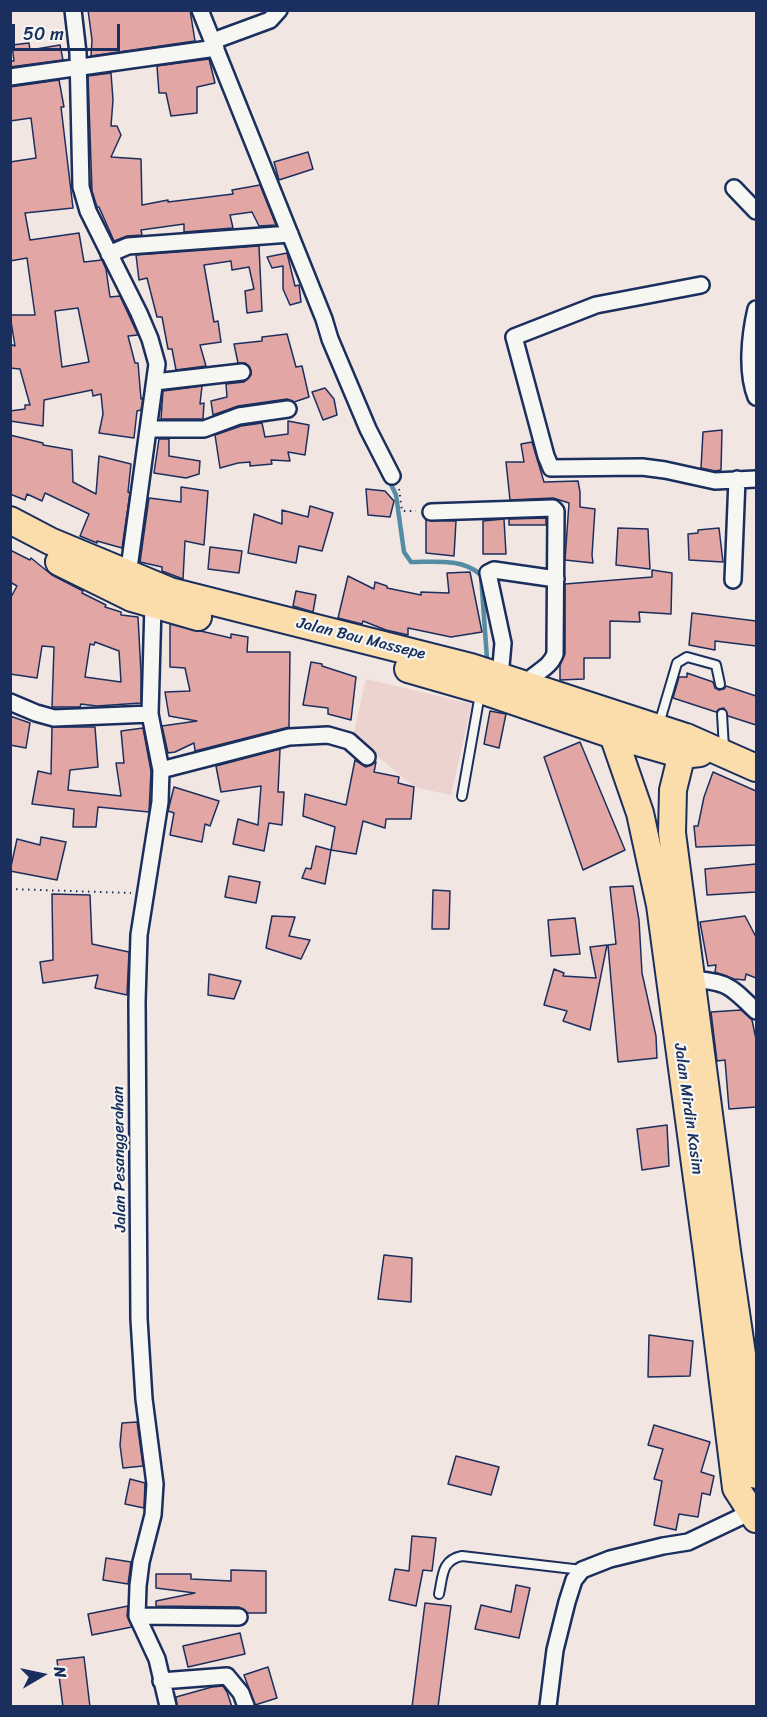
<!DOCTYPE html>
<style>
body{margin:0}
#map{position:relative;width:767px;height:1717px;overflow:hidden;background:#f2e6e2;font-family:Sriracha,sans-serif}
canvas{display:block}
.frame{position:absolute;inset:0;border:12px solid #1b2f5e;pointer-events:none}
.north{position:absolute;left:12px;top:1645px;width:60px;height:60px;-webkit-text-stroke:4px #f6f6f2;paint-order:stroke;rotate:81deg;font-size:16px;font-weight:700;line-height:24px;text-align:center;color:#1b2f5e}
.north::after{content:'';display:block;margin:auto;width:21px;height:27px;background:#1b2f5e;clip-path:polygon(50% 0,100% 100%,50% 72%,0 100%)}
.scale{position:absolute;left:12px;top:24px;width:108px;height:27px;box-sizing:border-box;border:3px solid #1b2f5e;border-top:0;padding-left:8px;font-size:18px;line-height:21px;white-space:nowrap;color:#1b2f5e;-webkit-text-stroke:4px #f6f6f2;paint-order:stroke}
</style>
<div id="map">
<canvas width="767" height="1717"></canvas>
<div class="frame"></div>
<div class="north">N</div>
<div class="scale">50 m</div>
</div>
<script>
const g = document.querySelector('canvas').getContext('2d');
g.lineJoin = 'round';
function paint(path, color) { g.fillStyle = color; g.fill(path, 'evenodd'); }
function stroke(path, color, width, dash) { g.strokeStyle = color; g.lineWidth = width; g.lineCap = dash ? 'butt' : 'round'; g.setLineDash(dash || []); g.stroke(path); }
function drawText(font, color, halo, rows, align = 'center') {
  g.font = font + ' Sriracha,sans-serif'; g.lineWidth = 4.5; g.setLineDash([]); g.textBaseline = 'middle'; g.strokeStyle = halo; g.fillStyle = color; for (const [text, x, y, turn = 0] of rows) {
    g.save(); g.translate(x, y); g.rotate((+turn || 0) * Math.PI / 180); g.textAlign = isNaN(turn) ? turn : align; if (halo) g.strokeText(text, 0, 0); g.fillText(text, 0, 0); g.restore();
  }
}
const built = new Path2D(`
 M 366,679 L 472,704 L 451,795 L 414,787 L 353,736 Z`);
const stream = new Path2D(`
 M 388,478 L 396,495 L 404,552 L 411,562 C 435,562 462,558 481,575 L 487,659`);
const building = new Path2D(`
 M 88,10 L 190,10 L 195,41 L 91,56 L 92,40 Z
 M 29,43 L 30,50 L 60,45 L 63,60 L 10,67 L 10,61 L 14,61 L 12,45 Z
 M 209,59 L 215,83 L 197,87 L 197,113 L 171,116 L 166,93 L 159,93 L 157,66 Z
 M 111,73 L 113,100 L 111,126 L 117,126 L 121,135 L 111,157 L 141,159 L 142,205 L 168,200 L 168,202 L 233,194 L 232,190 L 260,185 L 276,225 L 259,226 L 252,212 L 230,215 L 233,228 L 184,232 L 184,224 L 141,230 L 142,235 L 127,236 L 114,241 L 99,207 L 97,207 L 92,191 L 88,76 Z
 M 59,80 L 64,107 L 61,107 L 73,208 L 25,213 L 30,240 L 79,233 L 84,262 L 102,260 L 106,269 L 110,297 L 120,296 L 138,335 L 128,336 L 135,363 L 138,363 L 141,399 L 143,398 L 141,410 L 137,411 L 134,438 L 99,433 L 103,414 L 101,394 L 93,396 L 92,390 L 44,400 L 43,426 L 10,421 L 10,411 L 25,409 L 25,405 L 30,405 L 20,369 L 10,368 L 10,344 L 15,346 L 10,315 L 35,315 L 27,258 L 10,261 L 10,162 L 36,158 L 31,118 L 10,121 L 10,87 ZM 78,308 L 89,362 L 62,367 L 55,311 Z
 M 308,152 L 313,169 L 279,180 L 274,162 Z
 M 259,246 L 262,311 L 247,313 L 245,291 L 254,289 L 249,267 L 232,270 L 231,261 L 204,265 L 214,322 L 218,321 L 221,342 L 200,345 L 206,366 L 176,370 L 172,349 L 168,349 L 162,317 L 157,317 L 147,278 L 139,280 L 136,255 Z
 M 287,253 L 295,286 L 299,285 L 301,302 L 290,305 L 283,289 L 283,266 L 272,268 L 267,257 Z
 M 287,334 L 296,367 L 302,366 L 309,397 L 294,402 L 287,399 L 238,406 L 213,415 L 211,401 L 227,397 L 226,384 L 244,382 L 251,375 L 249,366 L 245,363 L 238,363 L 234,344 L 262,341 L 262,337 Z
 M 202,386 L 200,404 L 204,403 L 203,419 L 161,419 L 163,391 Z
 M 325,388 L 334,399 L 337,415 L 323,420 L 312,392 Z
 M 288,421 L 309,425 L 305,455 L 288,452 L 290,461 L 271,460 L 272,464 L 250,466 L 250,462 L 238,463 L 220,468 L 215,435 L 241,426 L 262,423 L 265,437 L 288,434 Z
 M 722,430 L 721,470 L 715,471 L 701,468 L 703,432 Z
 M 10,435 L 43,443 L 43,445 L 72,450 L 73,482 L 96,494 L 99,456 L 131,464 L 128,492 L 130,493 L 122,548 L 97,541 L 97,543 L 80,536 L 89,514 L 45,493 L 42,501 L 27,494 L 25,500 L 10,494 Z
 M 159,439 L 169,439 L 169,456 L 200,461 L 199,474 L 186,478 L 154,473 Z
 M 532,442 L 544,482 L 578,481 L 580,492 L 580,507 L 595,509 L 592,555 L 593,563 L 565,560 L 569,503 L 553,498 L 510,500 L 506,462 L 524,462 L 521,444 Z
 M 181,487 L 208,491 L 204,545 L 185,541 L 183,579 L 162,571 L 162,567 L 140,562 L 149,498 L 181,502 Z
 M 366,489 L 385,491 L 394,501 L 390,517 L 368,515 Z
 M 310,506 L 333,513 L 322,551 L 299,546 L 296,563 L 248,553 L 254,514 L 282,524 L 282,510 L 308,517 Z
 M 546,518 L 546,525 L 509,525 L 509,519 Z
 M 504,519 L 506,554 L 483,554 L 483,521 Z
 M 426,520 L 456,521 L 454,556 L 426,553 Z
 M 618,528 L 648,529 L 650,569 L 616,565 Z
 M 719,528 L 723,562 L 689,560 L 688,534 L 698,533 L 698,530 Z
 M 210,547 L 242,551 L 239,573 L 208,569 Z
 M 10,550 L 30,560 L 31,558 L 52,575 L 83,591 L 82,593 L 106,605 L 105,607 L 121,612 L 121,615 L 138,617 L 141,673 L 141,703 L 97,706 L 81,704 L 80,707 L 52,707 L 54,647 L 42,646 L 37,678 L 10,674 L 10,599 L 17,586 L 10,582 ZM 95,642 L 119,651 L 121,682 L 85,677 L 90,644 L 94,645 Z
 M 652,570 L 672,573 L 671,614 L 639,612 L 640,622 L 610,621 L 610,658 L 584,658 L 584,679 L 560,680 L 560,665 L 565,654 L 565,584 L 652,577 Z
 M 470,572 L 482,632 L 451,637 L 408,628 L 408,635 L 386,630 L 363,621 L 362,624 L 338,618 L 348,576 L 374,589 L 375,582 L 387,586 L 387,588 L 421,595 L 421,592 L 449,593 L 447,573 Z
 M 296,591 L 316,595 L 313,612 L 293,606 Z
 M 692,613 L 756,621 L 756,646 L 715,641 L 715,650 L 689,645 Z
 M 170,624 L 231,638 L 231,634 L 248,637 L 247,652 L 290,652 L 289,727 L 195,751 L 194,743 L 175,752 L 168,753 L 162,726 L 197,721 L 169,716 L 165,692 L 190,691 L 185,668 L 170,667 Z
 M 311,662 L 322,664 L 322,666 L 356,677 L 351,720 L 328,714 L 328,708 L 303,705 Z
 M 687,673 L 713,682 L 715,688 L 719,690 L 724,689 L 726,686 L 756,696 L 756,725 L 728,716 L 724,708 L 719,709 L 716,712 L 673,698 L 679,677 L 687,677 Z
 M 490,711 L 506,714 L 499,748 L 484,744 Z
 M 10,716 L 30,723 L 26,748 L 10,745 Z
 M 52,727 L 95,727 L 98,767 L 70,770 L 68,790 L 121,796 L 116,763 L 124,763 L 121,731 L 143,728 L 151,771 L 149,812 L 98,807 L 96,827 L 73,827 L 74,809 L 32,804 L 38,771 L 51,774 Z
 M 580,742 L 625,850 L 583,870 L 544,757 Z
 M 280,749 L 278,792 L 284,792 L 282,825 L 269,823 L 264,851 L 233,844 L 238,819 L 258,825 L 261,786 L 221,792 L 216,766 Z
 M 355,760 L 366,767 L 376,762 L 374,772 L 399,777 L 398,783 L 414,787 L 411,819 L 386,819 L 385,828 L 363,821 L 356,854 L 331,850 L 335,827 L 303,816 L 305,794 L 346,805 Z
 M 713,772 L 756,791 L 756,845 L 696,847 L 694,826 L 698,826 L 704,797 Z
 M 174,787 L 219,801 L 210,826 L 205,824 L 202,842 L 170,835 L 174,813 L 168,811 Z
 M 41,837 L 66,842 L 57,880 L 10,871 L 17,839 L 40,845 Z
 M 316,846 L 331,850 L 325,884 L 302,878 L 306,868 L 311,869 Z
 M 756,864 L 756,892 L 707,895 L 705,869 Z
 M 229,876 L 260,882 L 256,903 L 225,897 Z
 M 633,886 L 639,920 L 642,973 L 656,1036 L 657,1058 L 618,1062 L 608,945 L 616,944 L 610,887 Z
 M 433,890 L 450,891 L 449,929 L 432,929 Z
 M 52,894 L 90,895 L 92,944 L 129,952 L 127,995 L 95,988 L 98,975 L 43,983 L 40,962 L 53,960 Z
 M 272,916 L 295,917 L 289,936 L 310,940 L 301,959 L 266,948 Z
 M 745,916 L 756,937 L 756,978 L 746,974 L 745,980 L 734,979 L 715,972 L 716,965 L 708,966 L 700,922 Z
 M 575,918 L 580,954 L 551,956 L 548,920 Z
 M 607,945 L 590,1030 L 563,1021 L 567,1011 L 544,1005 L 554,969 L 564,973 L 563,976 L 596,978 L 590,947 Z
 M 209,974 L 241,981 L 234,999 L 208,995 Z
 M 741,1010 L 752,1020 L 756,1039 L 756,1107 L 729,1109 L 725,1060 L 717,1061 L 711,1012 Z
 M 667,1125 L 669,1166 L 642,1170 L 637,1129 Z
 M 384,1255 L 412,1258 L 411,1302 L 378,1299 Z
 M 649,1335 L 693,1341 L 690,1376 L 648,1377 Z
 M 137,1422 L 143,1466 L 123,1468 L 120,1445 L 122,1423 Z
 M 654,1425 L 710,1442 L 701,1472 L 714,1476 L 710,1495 L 702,1493 L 698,1517 L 679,1514 L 676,1530 L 654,1525 L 662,1481 L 654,1479 L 663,1449 L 648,1445 Z
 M 456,1456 L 499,1467 L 491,1495 L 448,1484 Z
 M 130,1479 L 145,1483 L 144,1508 L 125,1504 Z
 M 412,1536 L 436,1538 L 432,1571 L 423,1570 L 416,1606 L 389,1600 L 395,1569 L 409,1571 Z
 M 106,1558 L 131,1562 L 128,1584 L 103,1580 Z
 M 231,1570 L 266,1571 L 266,1613 L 248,1613 L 239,1607 L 156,1606 L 156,1601 L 195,1593 L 156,1588 L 156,1574 L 191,1574 L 191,1579 L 231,1581 Z
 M 516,1585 L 530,1588 L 519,1638 L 475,1629 L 481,1605 L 511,1612 Z
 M 425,1603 L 451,1606 L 438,1707 L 412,1707 Z
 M 128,1606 L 127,1616 L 132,1627 L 92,1635 L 88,1614 Z
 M 240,1633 L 245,1654 L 188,1667 L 183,1646 Z
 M 84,1657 L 90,1707 L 63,1707 L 57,1660 Z
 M 268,1667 L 277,1698 L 255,1705 L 244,1675 Z
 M 223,1686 L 227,1692 L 232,1707 L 177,1707 L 176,1697 L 212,1687 Z`);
const path = new Path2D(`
 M 399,489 L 402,511 L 416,511
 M 10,889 L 131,893`);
const service = new Path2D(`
 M 722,714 L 724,748
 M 659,724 L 677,663 L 687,657 L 716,665 L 720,684
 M 462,796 L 480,694
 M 439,1594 C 443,1577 441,1560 462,1556 L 582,1570`);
const minor = new Path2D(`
 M 73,10 L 78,53 L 81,187 L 88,211 L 139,313 L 150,339 L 157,364 L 130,561 L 118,570
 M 200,10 L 324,319 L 330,339 L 368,429 L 392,476
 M 213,41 L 270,20 L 279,10
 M 10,77 L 216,48
 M 734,188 L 756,211
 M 109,254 L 128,246 L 290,234
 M 701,285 L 596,305 L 514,337 L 546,456 L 551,468 L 642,467 L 665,470 L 715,481 L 756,479
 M 756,309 C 750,335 746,372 756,397
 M 155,382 L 242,372
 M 148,429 L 204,429 L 239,416 L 288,409
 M 431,512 L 553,508 L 556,511 L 555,654 C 549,670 533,672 525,685
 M 733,580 L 737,479
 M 153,605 L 150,714 L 161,770 L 160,802 L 139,935 L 137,1001 L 139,1319 L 144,1399 L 155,1484 L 153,1515 L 141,1562 L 138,1586 L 137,1616 L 157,1659 L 168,1706
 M 500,677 L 503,643 L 488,573 L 494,570 L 556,579
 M 10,702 L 36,713 L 54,718 L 150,714
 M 161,770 L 289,737 L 328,735 L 349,741 L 367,757
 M 691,979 C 729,982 730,986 756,1011
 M 137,1616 L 239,1617
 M 161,1681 L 227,1676 L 241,1693 L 246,1706
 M 548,1706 L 555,1650 L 567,1602 L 574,1580 L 582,1570 L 610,1559 L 663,1546 L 688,1542 L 751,1512`);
const trunk = new Path2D(`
 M 10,520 L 50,541 L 170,591 L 471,667 L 686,737 L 756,768
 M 59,562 L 132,598 L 198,617
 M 408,669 L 481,690 L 613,735 L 683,755 L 700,753
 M 613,735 L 640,813 L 660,905 L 707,1253 L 736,1488 L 756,1519
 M 686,737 L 673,790 L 672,833 L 727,1251 L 749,1402 L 756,1475`);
const streetNames = [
 ["Jalan Bau Massepe",361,639,14],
 ["Jalan Mirdin Kasim",688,1109,82],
 ["Jalan Pesanggerahan",120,1159,-91]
];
paint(built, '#edd3cf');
stroke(stream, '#538ca3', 4.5);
paint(building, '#e2a7a4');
stroke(building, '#1b2f5e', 1.5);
stroke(service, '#1b2f5e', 12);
stroke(minor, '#1b2f5e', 20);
stroke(trunk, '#1b2f5e', 30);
stroke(path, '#1b2f5e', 2, [1.5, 4.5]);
stroke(service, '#f6f6f2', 8);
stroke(minor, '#f6f6f2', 15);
stroke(trunk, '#faddab', 26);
drawText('16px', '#1b2f5e', '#f6f6f2', streetNames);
</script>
